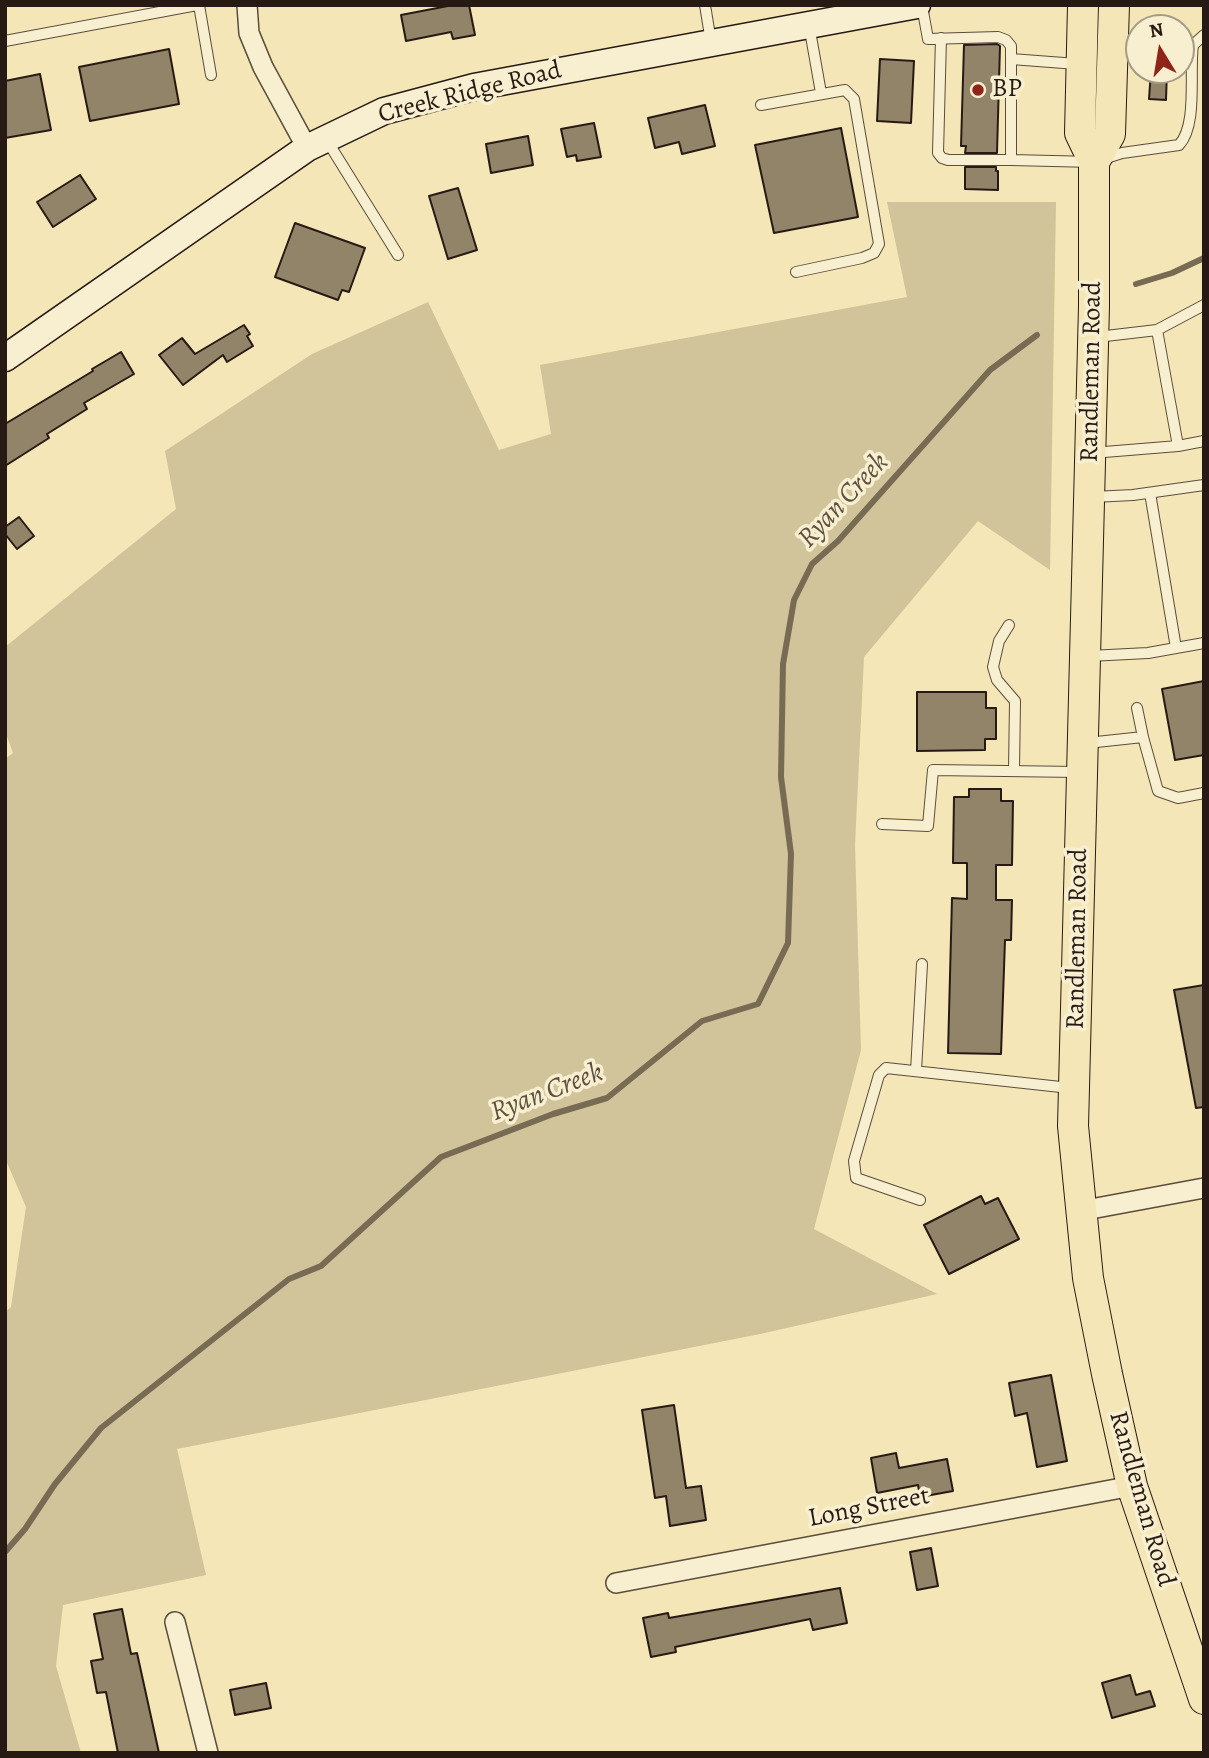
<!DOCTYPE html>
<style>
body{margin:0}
#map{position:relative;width:1209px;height:1758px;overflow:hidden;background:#f4e6b6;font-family:Alegreya,serif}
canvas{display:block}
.frame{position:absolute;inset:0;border:7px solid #271a14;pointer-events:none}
.north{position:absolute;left:1125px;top:14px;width:70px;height:70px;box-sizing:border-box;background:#f8efd0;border:2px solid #a49a85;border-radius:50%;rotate:349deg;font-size:19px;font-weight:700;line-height:28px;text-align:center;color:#271a14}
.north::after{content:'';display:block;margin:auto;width:24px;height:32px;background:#8f2418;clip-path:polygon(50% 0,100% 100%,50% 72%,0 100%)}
</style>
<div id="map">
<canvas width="1209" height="1758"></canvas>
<div class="frame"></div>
<div class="north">N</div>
</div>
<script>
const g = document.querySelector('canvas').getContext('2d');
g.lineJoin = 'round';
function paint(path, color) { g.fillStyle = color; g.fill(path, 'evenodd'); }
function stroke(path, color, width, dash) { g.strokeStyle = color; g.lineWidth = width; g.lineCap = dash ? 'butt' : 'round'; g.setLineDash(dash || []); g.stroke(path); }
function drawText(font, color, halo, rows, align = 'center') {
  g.font = font + ' Alegreya,serif'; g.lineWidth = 7; g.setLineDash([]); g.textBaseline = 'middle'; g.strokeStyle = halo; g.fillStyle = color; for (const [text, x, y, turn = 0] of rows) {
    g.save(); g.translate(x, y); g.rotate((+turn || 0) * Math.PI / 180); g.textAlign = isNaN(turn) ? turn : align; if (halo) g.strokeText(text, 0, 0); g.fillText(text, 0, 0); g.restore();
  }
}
const green = new Path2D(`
 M 887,202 L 1056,202 L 1050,570 L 978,521 L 864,657 L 855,845 L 861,1050 L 814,1229 L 937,1294 L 760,1334 L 177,1449 L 206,1575 L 63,1605 L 56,1666 L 81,1753 L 5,1753 L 5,1312 L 11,1307 L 26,1207 L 5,1158 L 5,759 L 13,753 L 5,731 L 5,647 L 176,509 L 165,451 L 312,354 L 428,302 L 499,450 L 551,434 L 540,365 L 907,297 Z`);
const stream = new Path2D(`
 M 1136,284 L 1172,273 L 1204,258
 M 5,1552 L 25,1529 L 55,1484 L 101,1428 L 289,1279 L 321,1266 L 441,1157 L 553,1114 L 607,1098 L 702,1021 L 758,1004 L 788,943 L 791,854 L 781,777 L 783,664 L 794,600 L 812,564 L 838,541 L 990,370 L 1037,335`);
const building = new Path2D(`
 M 453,5 L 469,5 L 475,35 L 453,39 L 451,32 L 406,41 L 401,15 Z
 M 997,44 L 1000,46 L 997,153 L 965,153 L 966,146 L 961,146 L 964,45 Z
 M 169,49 L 179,104 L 90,121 L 79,67 Z
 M 880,59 L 914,61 L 911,123 L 877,121 Z
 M 1151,70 L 1167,70 L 1166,100 L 1149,99 Z
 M 40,74 L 51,130 L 5,138 L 5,81 Z
 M 705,105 L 715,146 L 682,154 L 679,142 L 655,148 L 648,118 Z
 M 594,123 L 601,157 L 577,161 L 576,155 L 567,157 L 561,129 Z
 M 841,128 L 858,217 L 774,233 L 755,145 Z
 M 528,136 L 533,165 L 491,173 L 486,144 Z
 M 965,167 L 996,167 L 996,171 L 998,171 L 998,190 L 965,189 Z
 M 80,175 L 96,199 L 53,227 L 37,202 Z
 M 458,188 L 477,250 L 448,259 L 429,196 Z
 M 295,223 L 365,248 L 349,292 L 342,290 L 338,300 L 275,277 Z
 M 244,325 L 250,334 L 247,336 L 253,346 L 227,362 L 223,355 L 183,385 L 159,355 L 182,338 L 195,354 Z
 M 121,352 L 134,374 L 84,403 L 87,409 L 47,434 L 49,438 L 5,466 L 5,424 L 93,371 L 92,369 Z
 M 19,517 L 34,536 L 17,549 L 5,534 L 5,527 Z
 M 1204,681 L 1204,755 L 1175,760 L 1162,689 Z
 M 917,692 L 986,692 L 986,708 L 996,708 L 996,739 L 985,739 L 985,750 L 917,751 Z
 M 969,789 L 1001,789 L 1001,801 L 1013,801 L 1012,865 L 996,865 L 996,900 L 1012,900 L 1011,940 L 1005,940 L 1001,1054 L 948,1053 L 952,898 L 967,899 L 967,863 L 953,863 L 954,797 L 969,797 Z
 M 1204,985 L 1204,1107 L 1196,1108 L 1174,990 Z
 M 981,1196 L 985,1204 L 998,1198 L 1019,1239 L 949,1274 L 924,1225 Z
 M 1051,1375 L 1067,1461 L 1037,1467 L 1027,1413 L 1015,1416 L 1009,1383 Z
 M 674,1405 L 686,1488 L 701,1486 L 706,1520 L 670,1526 L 666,1496 L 655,1498 L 642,1410 Z
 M 896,1453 L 899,1468 L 947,1459 L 953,1491 L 920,1497 L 918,1485 L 877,1493 L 871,1458 Z
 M 931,1548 L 938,1586 L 917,1590 L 910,1552 Z
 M 840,1588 L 847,1623 L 813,1630 L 810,1619 L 675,1647 L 676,1652 L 651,1657 L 643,1618 L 668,1613 L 669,1618 Z
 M 122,1609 L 131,1654 L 137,1653 L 159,1753 L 118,1753 L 106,1692 L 97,1693 L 91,1661 L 103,1659 L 94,1614 Z
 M 1130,1675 L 1136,1695 L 1150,1691 L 1155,1706 L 1112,1718 L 1102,1683 Z
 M 266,1683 L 271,1708 L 235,1715 L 230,1690 Z`);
const service = new Path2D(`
 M 199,5 L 211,75
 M 705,5 L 711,42
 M 922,6 L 928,39 L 998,37 L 1006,40 L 1011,46 L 1011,160 L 948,160 L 942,158 L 938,153 L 941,38
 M 809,25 L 821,93
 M 5,41 L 197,5
 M 1011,59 L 1077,64
 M 761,105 L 845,90 L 854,99 L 879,244 L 874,253 L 862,258 L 796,272
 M 326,139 L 398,255
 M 1011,160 L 1094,162 L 1122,153 L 1179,145 C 1198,125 1189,72 1193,45 L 1204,35
 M 1157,330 L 1204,305
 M 1178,446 L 1204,441
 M 1092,453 L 1178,446 L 1157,330 L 1097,337
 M 1150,493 L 1176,648
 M 1093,497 L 1133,495 L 1204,485
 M 1009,625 L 999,641 L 993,667 L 997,680 L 1015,701 L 1014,770
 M 1089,656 L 1148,653 L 1204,643
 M 1137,708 L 1143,737
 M 1087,743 L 1143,737 L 1158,791 L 1178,798 L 1204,793
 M 882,824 L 928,826 L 933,770 L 1078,772
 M 916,1071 L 922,964
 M 920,1200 L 856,1178 L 854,1161 L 879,1075 L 886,1068 L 1070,1088`);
const minor = new Path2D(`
 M 247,5 L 249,33 L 263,67 L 307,148
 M 1080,1211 L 1204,1188
 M 616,1583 L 1132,1486
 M 175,1622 L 208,1753`);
const secondary = new Path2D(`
 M 5,358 L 307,148 L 384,111 L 474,87 L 917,5`);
const primary = new Path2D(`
 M 1083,5 L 1080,133 L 1094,162 L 1094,306 L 1073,1126 L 1088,1278 L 1107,1374 L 1132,1486 L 1204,1699
 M 1094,162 L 1110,134 L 1114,5`);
const markers = [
 [978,90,7,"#8f2418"]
];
const poiNames = [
 ["BP",992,90]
];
const streetNames = [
 ["Creek Ridge Road",470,93,-14],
 ["Randleman Road",1092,372,-89],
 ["Randleman Road",1078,939,-89],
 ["Randleman Road",1141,1499,74],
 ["Long Street",869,1508,-11]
];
const waterNames = [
 ["Ryan Creek",844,501,-47],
 ["Ryan Creek",547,1093,-21]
];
paint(green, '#d1c39a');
stroke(stream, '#786b54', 6);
paint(building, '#928468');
stroke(building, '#271a14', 2);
stroke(service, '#5a4d3c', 12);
stroke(minor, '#5a4d3c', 22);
stroke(secondary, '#271a14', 29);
stroke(primary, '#271a14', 32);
stroke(service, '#f8efd0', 10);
stroke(minor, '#f8efd0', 19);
stroke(secondary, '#f8efd0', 26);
stroke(primary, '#f4e6b6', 30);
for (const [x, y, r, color] of markers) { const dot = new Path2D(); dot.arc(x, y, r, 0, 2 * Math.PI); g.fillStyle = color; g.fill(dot); stroke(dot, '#f8efd0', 2.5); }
drawText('26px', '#271a14', '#f8efd0', poiNames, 'left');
drawText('26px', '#271a14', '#f8efd0', streetNames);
drawText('italic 28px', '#5d503f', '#f8efd0', waterNames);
</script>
